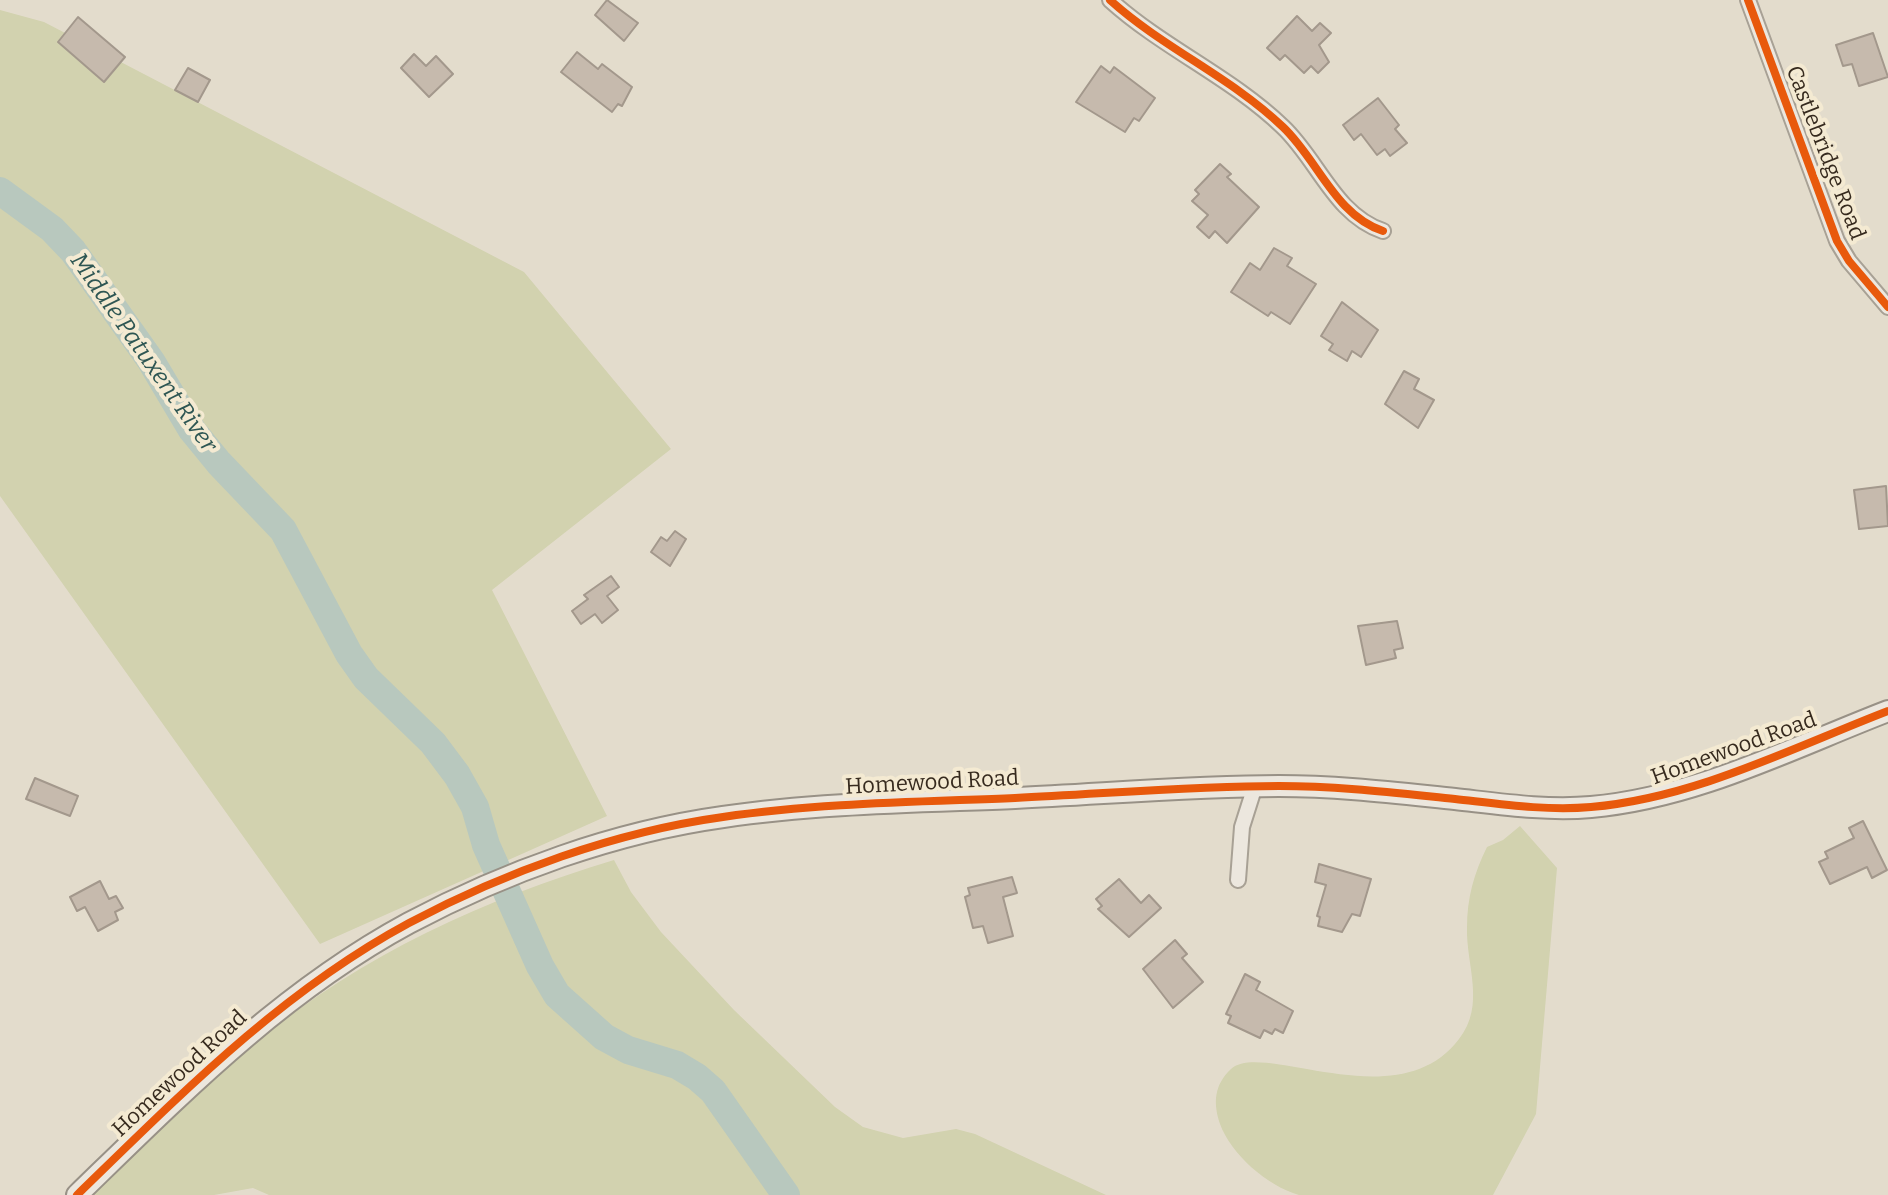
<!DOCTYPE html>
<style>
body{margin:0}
canvas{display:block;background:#e3dccc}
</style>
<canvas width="1888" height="1195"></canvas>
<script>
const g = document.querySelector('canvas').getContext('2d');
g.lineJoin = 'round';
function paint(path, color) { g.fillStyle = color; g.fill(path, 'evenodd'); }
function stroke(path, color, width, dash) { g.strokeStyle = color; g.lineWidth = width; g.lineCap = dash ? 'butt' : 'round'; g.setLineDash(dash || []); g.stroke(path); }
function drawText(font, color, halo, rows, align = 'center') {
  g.font = font + ' Bitter,serif'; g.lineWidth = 8; g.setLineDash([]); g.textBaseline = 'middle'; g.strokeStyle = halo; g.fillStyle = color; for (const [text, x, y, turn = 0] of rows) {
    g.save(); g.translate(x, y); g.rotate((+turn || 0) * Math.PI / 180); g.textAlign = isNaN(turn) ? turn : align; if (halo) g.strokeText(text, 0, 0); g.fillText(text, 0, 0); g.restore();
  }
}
const green = new Path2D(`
 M 0,10 L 44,22 L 524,272 L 671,449 L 492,590 L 607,816 L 320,944 L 0,496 Z
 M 1520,826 L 1557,868 L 1536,1114 L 1493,1195 C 1444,1195 1396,1195 1347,1195 C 1333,1195 1312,1195 1299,1195 C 1267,1186 1231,1154 1220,1124 C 1213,1103 1214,1085 1231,1069 C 1263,1040 1398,1120 1459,1039 C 1486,1005 1466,965 1467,928 C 1467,898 1474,873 1487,847 L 1503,840 Z
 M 614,860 L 631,892 L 661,932 L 734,1010 L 835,1107 L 863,1127 L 903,1138 L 956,1129 L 975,1134 L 1106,1195 L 269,1195 L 253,1188 L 214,1195 L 93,1195 C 147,1142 200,1089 258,1041 C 363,954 485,899 614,860 Z`);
const river = new Path2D(`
 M 0,191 L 52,229 L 73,251 L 151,361 L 192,430 L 219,463 L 283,530 L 349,654 L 366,678 L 433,743 L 457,775 L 475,807 L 486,845 L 540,966 L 557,995 L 604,1037 L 628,1050 L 677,1065 L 697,1077 L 713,1091 L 786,1195`);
const building = new Path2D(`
 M 607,0 L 638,23 L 624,41 L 595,15 Z
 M 1297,16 L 1312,31 L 1320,23 L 1331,33 L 1319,45 L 1329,62 L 1318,73 L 1311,66 L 1304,73 L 1285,55 L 1280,60 L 1267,48 Z
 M 78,17 L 125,57 L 104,82 L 58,42 Z
 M 1873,33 L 1888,77 L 1859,86 L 1852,64 L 1843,66 L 1836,45 Z
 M 577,52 L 598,69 L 602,64 L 632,87 L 622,106 L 618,104 L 612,112 L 561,72 Z
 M 414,54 L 426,66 L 436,56 L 453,74 L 429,97 L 401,68 Z
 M 1101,66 L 1110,73 L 1114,67 L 1155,98 L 1139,121 L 1134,118 L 1125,132 L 1076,102 Z
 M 188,68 L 210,80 L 198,102 L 175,90 Z
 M 1378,98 L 1399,125 L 1395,129 L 1407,143 L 1390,156 L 1385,149 L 1377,155 L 1361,134 L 1354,140 L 1343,125 Z
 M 1220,164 L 1231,174 L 1227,177 L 1259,207 L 1227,243 L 1215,231 L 1209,238 L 1197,227 L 1208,215 L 1192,201 L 1199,194 L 1195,190 Z
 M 1274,248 L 1292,258 L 1287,266 L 1316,284 L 1290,324 L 1271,312 L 1268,316 L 1231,292 L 1250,263 L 1260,270 Z
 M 1342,302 L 1378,330 L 1361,357 L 1352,351 L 1347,361 L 1329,350 L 1333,344 L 1321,336 Z
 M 1404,371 L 1419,379 L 1414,389 L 1434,400 L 1418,428 L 1385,404 Z
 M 1886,486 L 1888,526 L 1859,529 L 1854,490 Z
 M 675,531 L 686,539 L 670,566 L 651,552 L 661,537 L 667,541 Z
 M 611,576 L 619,587 L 607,596 L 618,610 L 602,623 L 595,614 L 581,624 L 572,611 L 588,599 L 584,595 Z
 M 1397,621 L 1403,648 L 1394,650 L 1396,658 L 1366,665 L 1358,626 Z
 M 35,778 L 78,796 L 70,816 L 26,799 Z
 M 1863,821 L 1887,870 L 1872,878 L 1867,867 L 1830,884 L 1819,862 L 1828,858 L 1825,852 L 1854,838 L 1849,828 Z
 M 1319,864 L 1371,879 L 1360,916 L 1352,914 L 1342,932 L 1318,926 L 1320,917 L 1317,916 L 1326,885 L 1315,882 Z
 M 1012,877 L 1017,893 L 1003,897 L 1013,936 L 988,943 L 983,926 L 973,928 L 965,897 L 970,895 L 968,888 Z
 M 1119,879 L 1141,903 L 1149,895 L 1161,908 L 1129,937 L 1098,909 L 1102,906 L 1096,899 Z
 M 100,881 L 109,899 L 116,896 L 123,908 L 115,912 L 118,920 L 98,931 L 85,907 L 77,911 L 70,897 Z
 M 1175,940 L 1187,954 L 1182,958 L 1203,982 L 1173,1008 L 1143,969 Z
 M 1245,974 L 1260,982 L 1256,990 L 1293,1011 L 1283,1033 L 1275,1029 L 1272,1034 L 1264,1030 L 1260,1038 L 1228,1023 L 1231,1016 L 1226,1014 Z`);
const street = new Path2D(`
 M 1110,0 C 1163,48 1231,77 1283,127 C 1318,160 1335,215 1383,231
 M 1748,0 L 1837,241 L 1849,261 L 1888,307
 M 1238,880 L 1242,827 L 1255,786`);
const secondary = new Path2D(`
 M 77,1195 C 180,1095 281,992 409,923 C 505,872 615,832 723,817 C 819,803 918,802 1015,798 C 1103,794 1192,786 1279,786 C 1338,786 1396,793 1455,799 C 1500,804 1546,811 1591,807 C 1695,798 1792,748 1888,711`);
const cycleway = new Path2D(`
 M 1110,0 C 1163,48 1231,77 1283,127 C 1318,160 1335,215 1383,231
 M 1748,0 L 1837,241 L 1849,261 L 1888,307
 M 77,1195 C 180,1095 281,992 409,923 C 505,872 615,832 723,817 C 819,803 918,802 1015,798 C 1103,794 1192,786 1279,786 C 1338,786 1396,793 1455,799 C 1500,804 1546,811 1591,807 C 1695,798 1792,748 1888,711`);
const streetNames = [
 ["Castlebridge Road",1825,153,69],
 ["Homewood Road",1734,749,-20],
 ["Homewood Road",932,783,-3],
 ["Homewood Road",180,1074,-43]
];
const waterNames = [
 ["Middle Patuxent River",143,353,55]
];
paint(green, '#d2d2af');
stroke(river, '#b8c8be', 28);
paint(building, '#c6baad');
stroke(building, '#a3988c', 2);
stroke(street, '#a8a195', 18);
stroke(secondary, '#989186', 24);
stroke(street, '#ece7de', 14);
stroke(secondary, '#ece7de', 20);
stroke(cycleway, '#e8590c', 8);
drawText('22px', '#362a1e', '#f4ead2', streetNames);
drawText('italic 24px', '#2e5653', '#f4ead2', waterNames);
</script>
